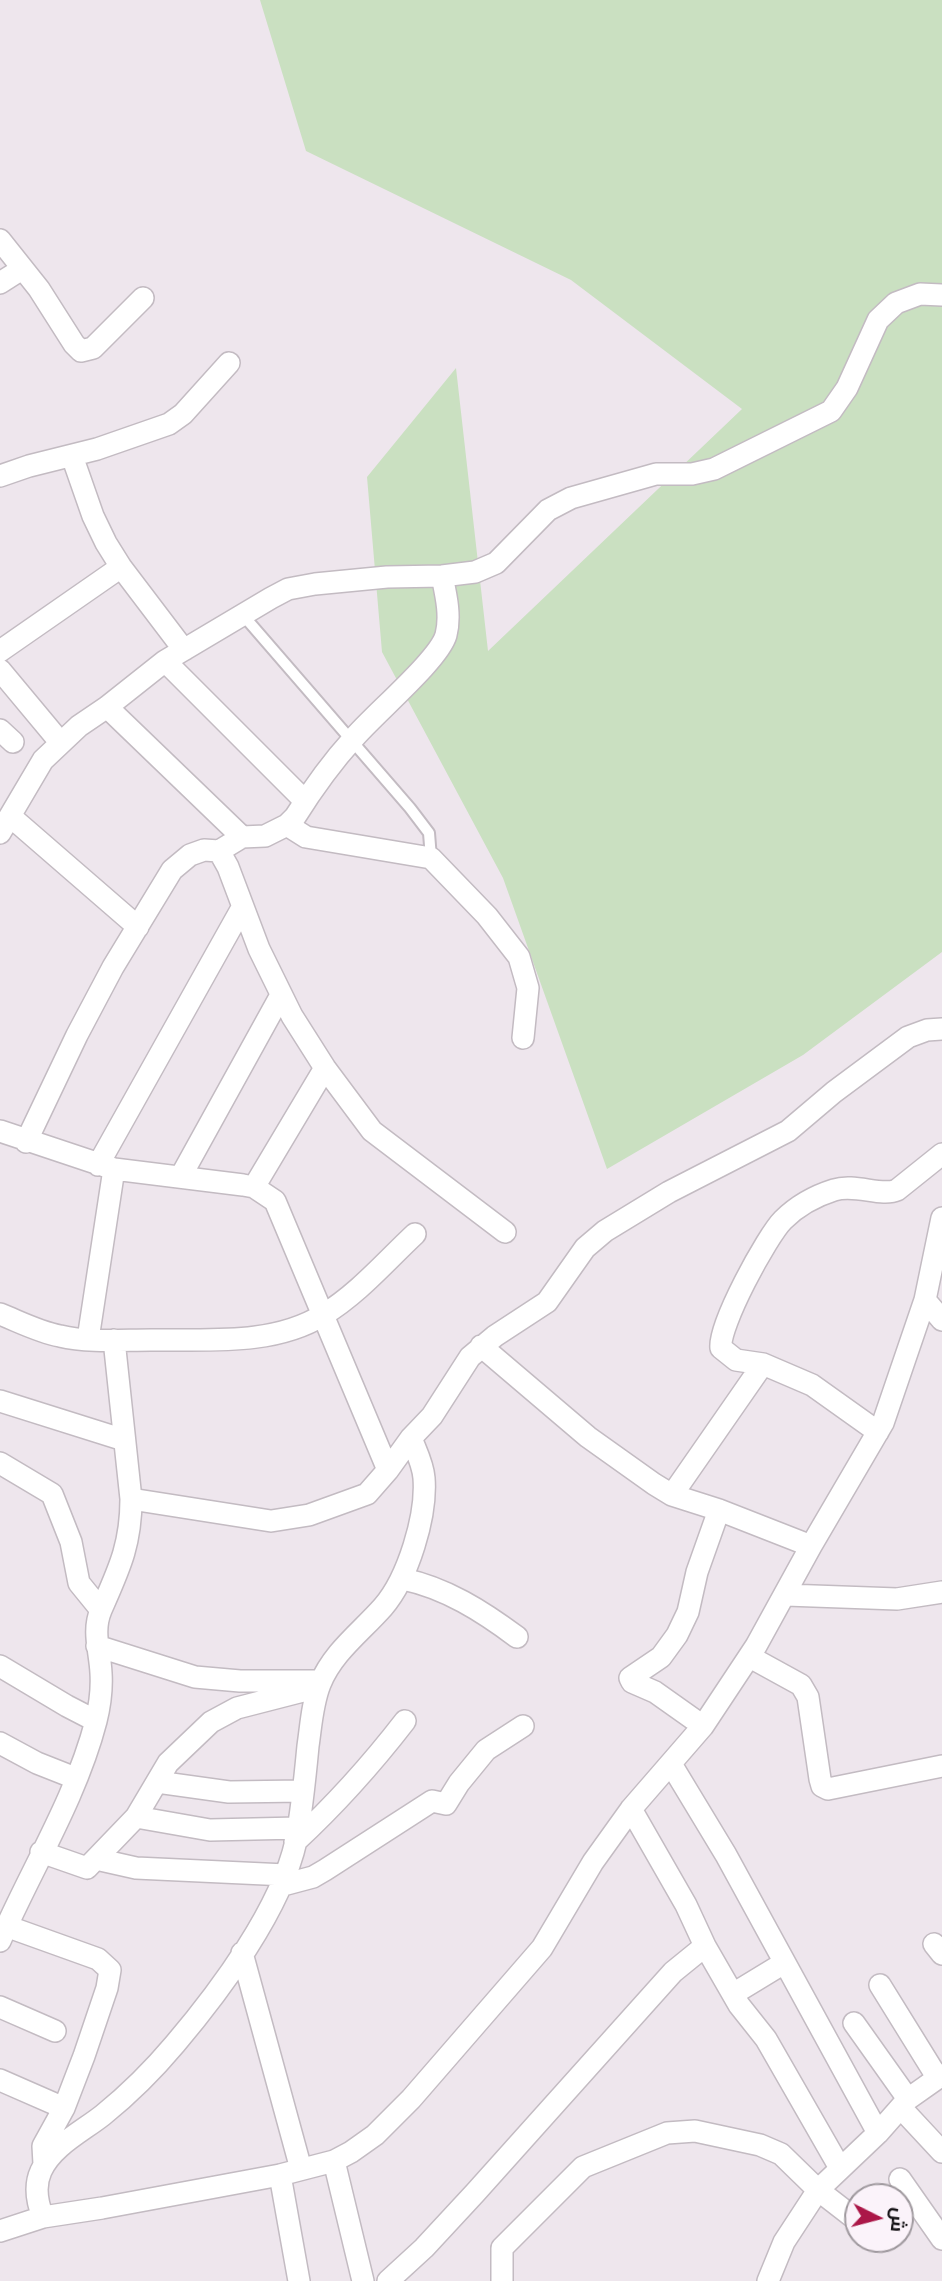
<!DOCTYPE html>
<meta charset="utf-8">
<style>
body{margin:0}
#map{position:relative;width:942px;height:2281px;overflow:hidden;background:#eee6ed;font-family:Signika,Cairo,sans-serif}
canvas{display:block}
.north{position:absolute;left:844px;top:2183px;width:70px;height:70px;box-sizing:border-box;background:#fbf3fa;border:2px solid #9f999e;border-radius:50%;rotate:96deg;font-size:19px;font-weight:700;line-height:28px;text-align:center;color:#151215}
.north::after{content:'';display:block;margin:auto;width:24px;height:32px;background:#ab1748;clip-path:polygon(50% 0,100% 100%,50% 72%,0 100%)}
</style>
<div id="map">
<canvas width="942" height="2281"></canvas>
<div class="north">ش</div>
</div>
<script>
const g = document.querySelector('canvas').getContext('2d');
g.lineJoin = 'round';
function paint(path, color) { g.fillStyle = color; g.fill(path, 'evenodd'); }
function stroke(path, color, width, dash) { g.strokeStyle = color; g.lineWidth = width; g.lineCap = dash ? 'butt' : 'round'; g.setLineDash(dash || []); g.stroke(path); }
const green = new Path2D(`
 M 260,0 L 942,0 L 942,952 L 803,1055 L 607,1169 L 503,878 L 382,652 L 367,477 L 456,368 L 488,651 L 742,409 L 571,280 L 306,151 Z`);
const lane = new Path2D(`
 M 243,615 L 410,808 L 429,833 L 431,858`);
const street = new Path2D(`
 M 0,240 L 39,289 L 74,344 L 81,351 L 93,348 L 143,298
 M 0,283 L 22,269
 M 72,456 L 93,516 L 106,543 L 121,567 L 184,650
 M 0,476 L 29,466 L 97,449 L 169,424 L 183,414 L 229,363
 M 0,651 L 121,567
 M 165,661 L 305,801
 M 0,670 L 60,742
 M 107,707 L 242,837
 M 0,730 L 13,742
 M 10,816 L 138,927
 M 287,825 L 306,837 L 431,858 L 487,916 L 519,957 L 528,988 L 523,1038
 M 0,833 L 43,760 L 79,726 L 107,707 L 165,661 L 271,598 L 288,589 L 315,584 L 387,577 L 442,576 L 475,572 L 496,563 L 548,510 L 571,498 L 656,474 L 692,474 L 714,469 L 831,411 L 847,388 L 878,320 L 896,303 L 920,294 L 942,295
 M 219,851 L 228,867 L 259,949 L 292,1016 L 325,1068 L 372,1131 L 505,1232
 M 0,1131 L 114,1169 L 243,1185 L 254,1187 L 275,1201 L 388,1470
 M 26,1142 L 77,1035 L 113,967 L 172,870 L 190,855 L 204,850 L 219,851 L 242,837 L 265,836 L 287,825 L 295,817 C 312,790 332,762 353,739 C 373,715 439,660 446,635 C 451,616 446,595 442,576
 M 98,1165 L 242,908
 M 181,1176 L 281,995
 M 254,1187 L 325,1068
 M 925,1300 L 942,1320
 M 0,1314 C 20,1322 39,1332 60,1336 C 89,1343 121,1340 151,1340 C 207,1339 273,1346 323,1315 C 358,1294 386,1261 415,1234
 M 88,1339 L 114,1169
 M 481,1346 L 588,1437 L 654,1484 L 672,1495 L 719,1510 L 811,1546
 M 0,1401 L 124,1440
 M 878,1432 L 812,1385 L 763,1364 L 736,1360 L 721,1348 C 718,1326 767,1236 783,1220 C 797,1206 815,1196 834,1190 C 855,1183 881,1197 897,1190 L 942,1154
 M 0,1463 L 52,1494 L 71,1542 L 79,1583 L 101,1610 C 92,1631 100,1651 101,1673 C 102,1689 100,1705 96,1721 C 76,1798 32,1868 0,1941
 M 672,1495 L 763,1364
 M 131,1499 L 271,1521 L 309,1515 L 367,1494 L 388,1470 L 411,1438 L 432,1416 L 470,1357 L 495,1336 L 547,1302 L 585,1248 L 605,1231 L 669,1192 L 788,1131 L 834,1092 L 908,1037 L 927,1030 L 942,1029
 M 403,1579 C 446,1588 482,1611 517,1637
 M 786,1595 L 897,1599 L 942,1592
 M 101,1610 C 119,1569 131,1545 131,1499 L 114,1340
 M 97,1646 L 195,1677 L 240,1681 L 314,1681
 M 750,1657 L 801,1685 L 808,1697 L 820,1779 L 822,1786 L 828,1789 L 942,1766
 M 0,1666 L 67,1706 L 96,1721
 M 703,1726 L 655,1692 L 632,1682 L 630,1678 L 661,1657 L 677,1635 L 688,1612 L 697,1572 L 719,1510
 M 0,1743 L 37,1763 L 75,1778
 M 671,1764 L 726,1855 L 878,2133
 M 157,1782 L 229,1792 L 303,1791
 M 631,1809 L 686,1905 L 705,1946 L 739,2005 L 766,2039 L 840,2168
 M 136,1817 L 210,1830 L 298,1828
 M 295,1842 C 336,1804 371,1765 405,1721
 M 41,1852 L 87,1868 L 136,1817 L 168,1763 L 211,1722 L 237,1708 L 303,1691 L 321,1680
 M 96,1859 L 136,1868 L 286,1875
 M 283,1885 L 313,1877 L 325,1870 L 432,1801 L 446,1804 L 459,1783 L 486,1750 L 523,1726
 M 6,1926 L 98,1959 L 110,1970 L 107,1988 L 84,2056 L 64,2108 L 43,2146 L 44,2164
 M 934,1944 L 942,1954
 M 242,1953 L 301,2169
 M 880,1985 L 937,2077
 M 733,1994 L 784,1963
 M 0,2007 L 55,2031
 M 854,2023 L 908,2099
 M 0,2080 L 64,2108
 M 901,2108 L 942,2152
 M 334,2161 L 363,2281
 M 280,2175 L 299,2281
 M 900,2179 L 942,2239
 M 43,2217 C 37,2202 34,2186 41,2171 C 52,2146 83,2131 103,2115 C 129,2094 154,2069 175,2044 C 220,1991 281,1909 296,1841 C 302,1810 305,1778 308,1746 C 311,1726 312,1704 320,1684 C 333,1652 361,1632 383,1607 C 408,1578 427,1516 424,1478 C 423,1464 416,1451 411,1438
 M 0,2231 L 43,2217 L 102,2208 L 280,2175 L 334,2161 L 351,2152 L 375,2135 L 411,2099 L 542,1948 L 593,1862 L 631,1809 L 703,1726 L 756,1646 L 811,1546 L 883,1423 L 925,1300 L 942,1218
 M 388,2281 L 424,2248 L 475,2193 L 673,1972 L 705,1946
 M 502,2281 L 502,2248 L 583,2167 L 667,2133 L 695,2131 L 760,2145 L 781,2154 L 818,2190 L 858,2221
 M 768,2281 L 784,2242 L 818,2190 L 878,2133 L 908,2099 L 942,2075`);
paint(green, '#cae0c1');
stroke(lane, '#c3bbc2', 14);
stroke(street, '#c3bbc2', 24);
stroke(lane, '#fff', 10);
stroke(street, '#fff', 21);
</script>
